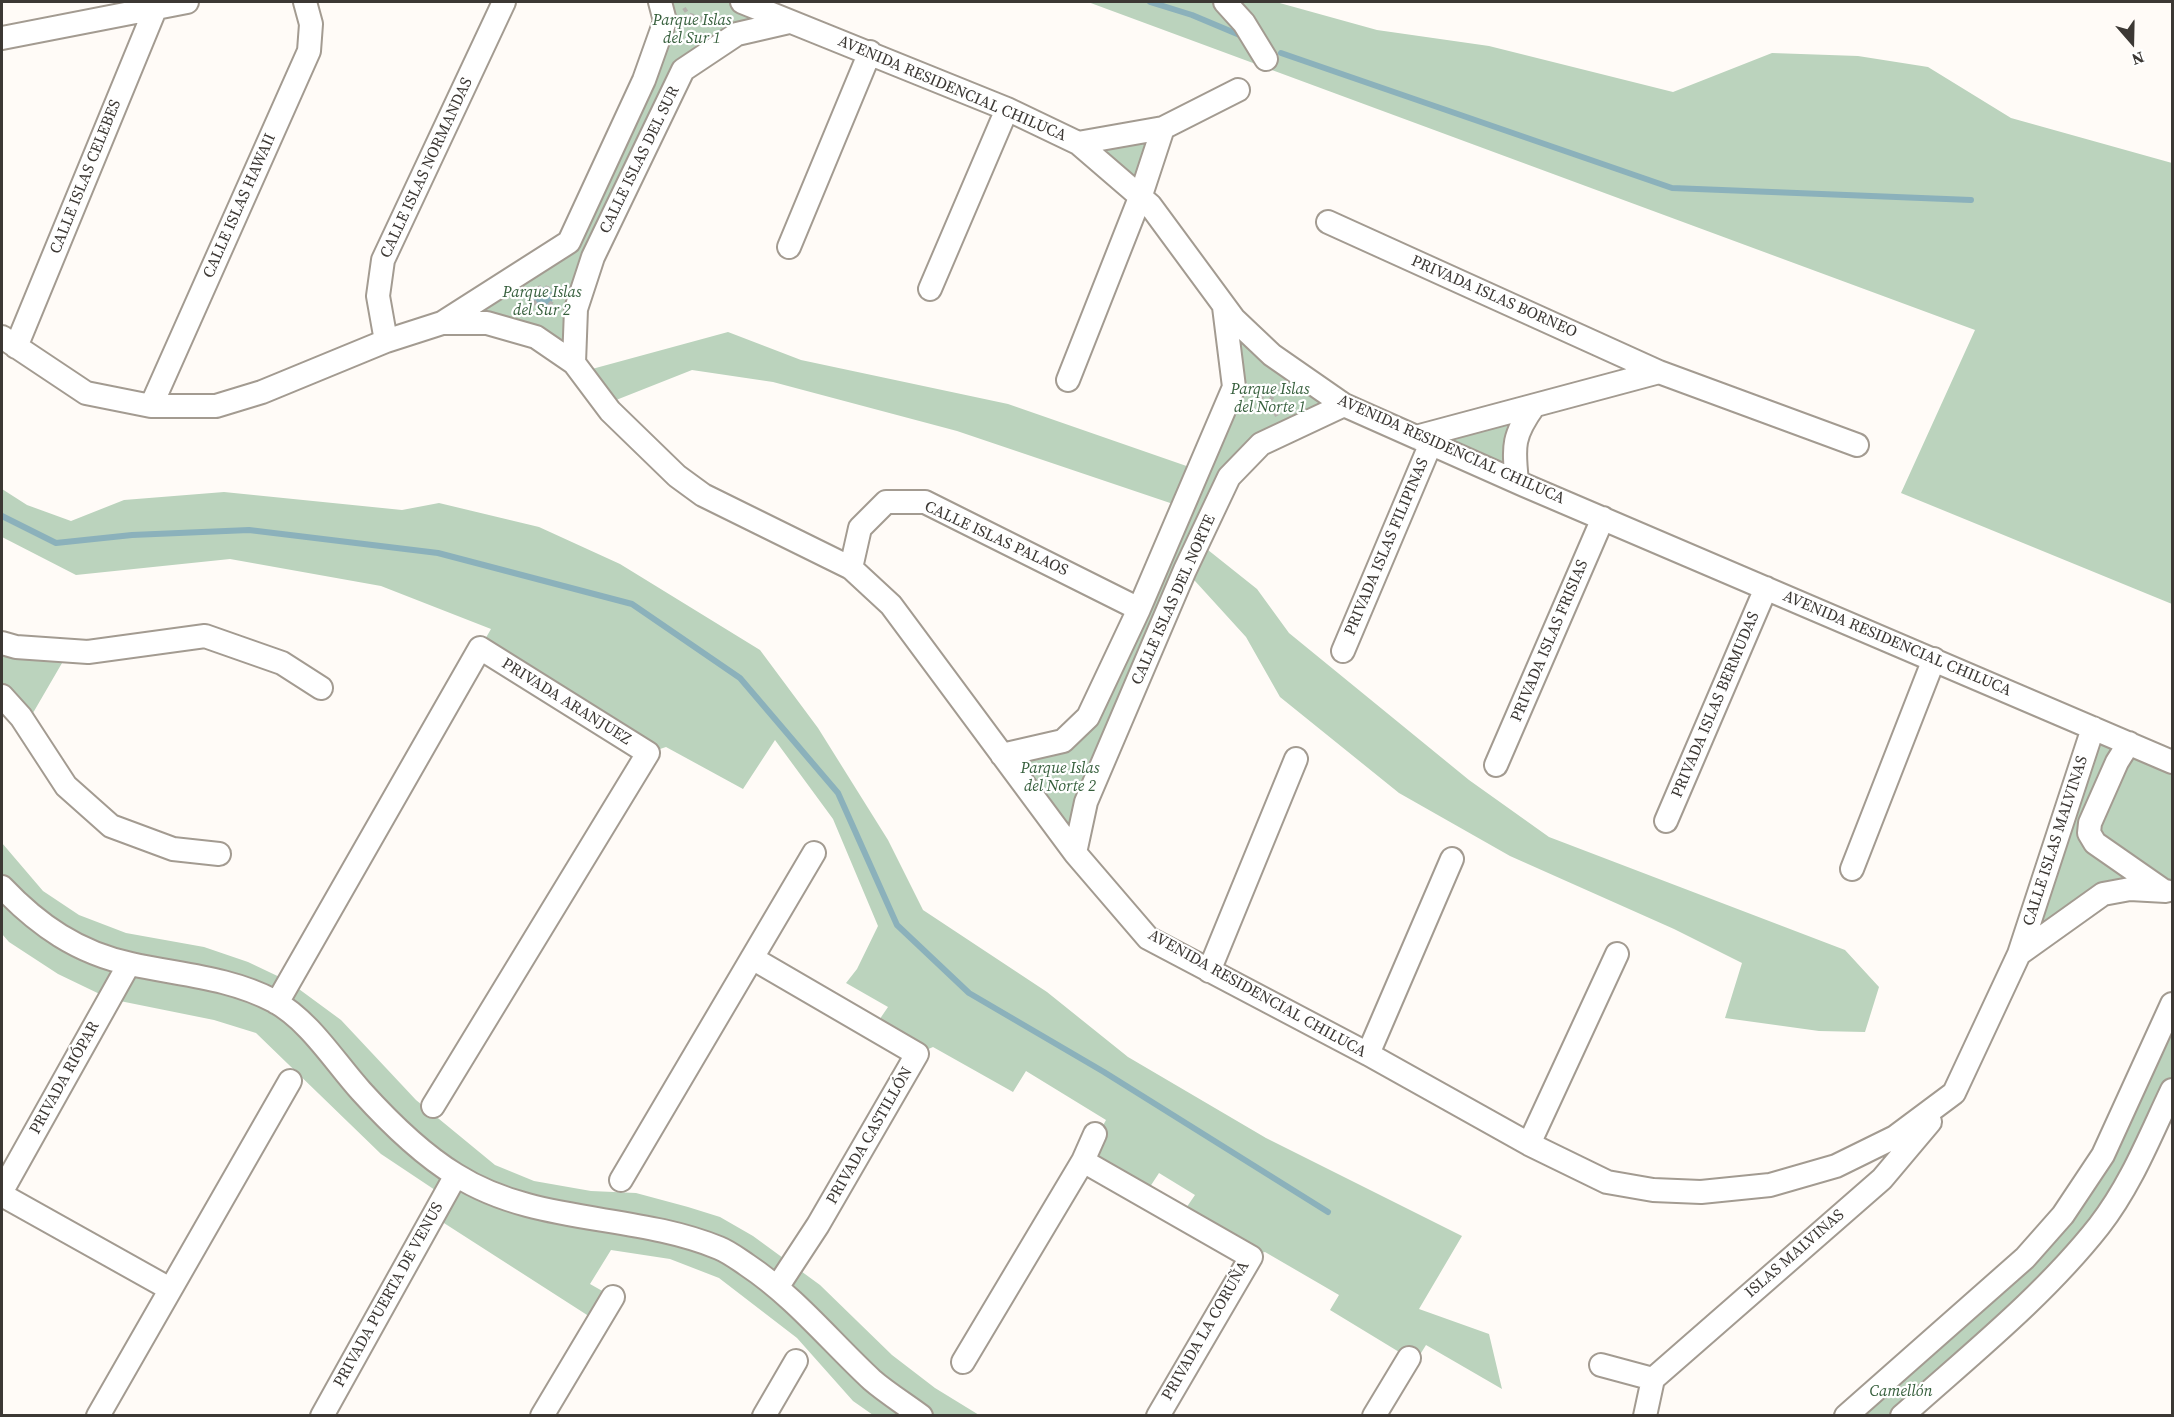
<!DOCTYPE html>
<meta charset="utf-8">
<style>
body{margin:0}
#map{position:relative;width:2174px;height:1417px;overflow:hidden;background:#fffbf7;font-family:"Source Serif 4",serif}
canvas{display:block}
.frame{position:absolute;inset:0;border:3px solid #3c3834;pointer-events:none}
.north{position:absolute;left:2102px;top:12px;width:60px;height:60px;-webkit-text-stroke:4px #fff;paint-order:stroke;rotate:160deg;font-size:16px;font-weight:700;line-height:24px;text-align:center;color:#3c3834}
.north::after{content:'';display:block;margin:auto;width:21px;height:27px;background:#3c3834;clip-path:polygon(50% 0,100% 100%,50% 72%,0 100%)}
</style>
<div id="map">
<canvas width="2174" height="1417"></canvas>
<div class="frame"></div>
<div class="north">N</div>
</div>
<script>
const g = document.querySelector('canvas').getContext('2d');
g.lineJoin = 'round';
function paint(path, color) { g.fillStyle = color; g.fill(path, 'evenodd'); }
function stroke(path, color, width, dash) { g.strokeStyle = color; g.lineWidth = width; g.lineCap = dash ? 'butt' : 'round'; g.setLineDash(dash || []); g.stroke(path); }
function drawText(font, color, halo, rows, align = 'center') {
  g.font = font + ' "Source Serif 4",serif'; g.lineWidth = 4.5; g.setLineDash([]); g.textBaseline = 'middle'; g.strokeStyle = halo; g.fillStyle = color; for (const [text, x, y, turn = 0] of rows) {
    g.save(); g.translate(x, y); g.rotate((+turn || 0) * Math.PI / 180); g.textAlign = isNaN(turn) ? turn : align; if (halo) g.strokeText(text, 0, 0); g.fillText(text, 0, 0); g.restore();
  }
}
const green = new Path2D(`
 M 660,2 L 742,2 L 789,22 L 683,70 L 593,257 L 574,363 L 536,337 L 442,323 L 569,242 L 651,58 Z
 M 1088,2 L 1276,2 L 1377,30 L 1489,46 L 1673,92 L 1772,53 L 1858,56 L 1928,67 L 2011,118 L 2172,163 L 2172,604 L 1901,493 L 1975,330 Z
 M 1163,128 L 1141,195 L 1078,143 Z
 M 1224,307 L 1344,405 L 1261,444 L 1198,542 L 1257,589 L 1289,633 L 1469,780 L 1549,837 L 1845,950 L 1879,987 L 1865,1032 L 1819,1031 L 1725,1018 L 1742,963 L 1674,929 L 1510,856 L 1399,793 L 1280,697 L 1246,637 L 1185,570 L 1075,853 L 1002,755 L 1063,741 L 1182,507 L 957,431 L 773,382 L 692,370 L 606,404 L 581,372 L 728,332 L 801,360 L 1008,404 L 1198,470 L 1234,387 Z
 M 1534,406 L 1517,481 L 1416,437 Z
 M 2,489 L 27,505 L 71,521 L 124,500 L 224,492 L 402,510 L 439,503 L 539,527 L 620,564 L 760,650 L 818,728 L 888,840 L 923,910 L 1047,992 L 1128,1057 L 1266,1138 L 1462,1236 L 1419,1309 L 1489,1334 L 1502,1389 L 1426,1345 L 1416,1361 L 1409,1358 L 1330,1310 L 1339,1295 L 1265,1252 L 1252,1256 L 1180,1217 L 1195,1195 L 1159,1173 L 1144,1196 L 1084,1160 L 1106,1120 L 1026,1071 L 1013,1092 L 933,1047 L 917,1054 L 873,1029 L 888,1007 L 846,983 L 857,969 L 878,926 L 833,819 L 775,740 L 743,789 L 666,747 L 648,753 L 480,648 L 491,629 L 381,586 L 230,559 L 76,575 L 2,537 Z
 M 2,643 L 69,651 L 26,725 L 2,696 Z
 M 2093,728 L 2172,762 L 2172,892 L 2130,889 L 2019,954 Z
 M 2,843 L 43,891 L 79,915 L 126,933 L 204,947 L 248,962 L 288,981 L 341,1020 L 416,1100 L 495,1165 L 534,1181 L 591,1191 L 636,1193 L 688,1207 L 720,1217 L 753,1236 L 820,1285 L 892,1355 L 935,1388 L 979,1415 L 873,1415 L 853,1401 L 797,1338 L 719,1278 L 670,1259 L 611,1250 L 590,1284 L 613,1297 L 598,1322 L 433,1216 L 444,1196 L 381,1154 L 256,1033 L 214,1020 L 110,999 L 58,974 L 9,942 L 2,934 Z
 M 2172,1004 L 2172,1090 L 2100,1224 L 1902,1415 L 1846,1416 L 2063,1215 Z`);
const water = new Path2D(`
 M533 297a10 10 0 1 1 20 0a10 10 0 1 1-20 0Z`);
const stream = new Path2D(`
 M 1150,2 L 1192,15 L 1242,36
 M 1281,53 L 1672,188 L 1971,200
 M 2,516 L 56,543 L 132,535 L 249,530 L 438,553 L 632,604 L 740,678 L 838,793 L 897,925 L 969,993 L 1104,1072 L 1328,1212`);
const path = new Path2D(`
 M 684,8 L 688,14 L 717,24
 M533 297a10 10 0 1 1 20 0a10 10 0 1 1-20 0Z
 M 1252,391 L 1269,402
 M 1277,416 L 1269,402 L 1281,384`);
const minor = new Path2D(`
 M 742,2 L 1007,109 L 1078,143 L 1150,205 L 1234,319 L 1272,355 L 1344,405 L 1524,485 L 2172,762
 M 1225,2 L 1244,23 L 1266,59
 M 2,38 L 187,2
 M 1078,143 L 1163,128 L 1238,90
 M 1328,222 L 1659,372
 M 789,247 L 870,52
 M 930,289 L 1007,109
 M 442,323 L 569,242 L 644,80 L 665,21 L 660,2
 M 2,337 L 86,393 L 151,406 L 216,406 L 262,392 L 386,341 L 442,323 L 487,323 L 536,337 L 574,363 L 610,411 L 677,476 L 703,495 L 851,568 L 891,605 L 1075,853 L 1148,938 L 1368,1054 L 1529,1144 L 1607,1182 L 1653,1190 L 1701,1192 L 1770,1185 L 1836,1166 L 1895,1137 L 1954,1093 L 2019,954 L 2093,728
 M 386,341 L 378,296 L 383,260 L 504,2
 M 16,347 L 156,7
 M 574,363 L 576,309 L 593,257 L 683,70 L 737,34 L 789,22
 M 1068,380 L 1141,195 L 1163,128
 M 151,406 L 309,51 L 311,24 L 305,2
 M 1416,437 L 1659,372 L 1857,445
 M 1517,481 C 1513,446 1513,435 1534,406
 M 851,568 L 860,528 L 886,502 L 925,502 L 1139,609
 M 2,643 L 16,647 L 88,652 L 205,636 L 282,663 L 321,688
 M 1343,651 L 1431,443
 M 2,696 L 21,717 L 66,786 L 111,826 L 173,849 L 219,854
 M 2129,743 L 2117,762 L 2090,823 L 2089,833 L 2095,843 L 2164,891
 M 1002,755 L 1063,741 L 1088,717 L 1139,609 L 1234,387 L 1224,307
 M 1496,765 L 1603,518
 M 1666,821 L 1766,588
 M 1075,853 L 1086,802 L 1185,570 L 1229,477 L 1261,444 L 1344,405
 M 1852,869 L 1934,659
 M 2,887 C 38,925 78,953 131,964 C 180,975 228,977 274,1001 C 310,1021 334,1061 361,1091 C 389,1122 420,1153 456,1175 C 535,1225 634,1213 719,1248 C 729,1252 738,1259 747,1265 C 795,1297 830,1341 872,1380 C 887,1393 905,1404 921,1416
 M 2019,954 L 2103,894 L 2130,889 L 2166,891
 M 752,958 L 917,1054 L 818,1225 L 778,1286
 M 1209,971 L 1296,759
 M 277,1003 L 480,648 L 648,753 L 433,1106
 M 1368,1054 L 1452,859
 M 1095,1134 L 1083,1161 L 1251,1257 L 1158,1416
 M 1529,1144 L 1617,954
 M 621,1180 L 814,853
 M 2,1191 L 129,964
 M 2,1195 L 170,1289
 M 963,1362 L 1083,1161
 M 1601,1365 L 1653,1379
 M 98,1416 L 290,1081
 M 322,1416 L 456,1175
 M 542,1416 L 613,1297
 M 764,1416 L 796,1361
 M 1374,1416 L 1409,1358
 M 1645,1416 L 1653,1379 L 1882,1179 L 1930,1122
 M 1846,1416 L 2025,1258 L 2063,1215 L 2103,1155 L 2172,1004
 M 1902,1416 C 1970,1355 2043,1297 2099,1226 C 2131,1185 2150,1136 2172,1090`);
const parkNames = [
 ["Parque Islas",692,21],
 ["del Sur 1",692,39],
 ["Parque Islas",542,293],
 ["del Sur 2",542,311],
 ["Parque Islas",1270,390],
 ["del Norte 1",1270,408],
 ["Parque Islas",1060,769],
 ["del Norte 2",1060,787],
 ["Camellón",1901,1392]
];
const streetNames = [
 ["AVENIDA RESIDENCIAL CHILUCA",952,89,23],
 ["CALLE ISLAS DEL SUR",640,160,-64],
 ["CALLE ISLAS NORMANDAS",427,168,-65],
 ["CALLE ISLAS CELEBES",86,177,-68],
 ["CALLE ISLAS HAWAII",240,206,-66],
 ["PRIVADA ISLAS BORNEO",1494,297,24],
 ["AVENIDA RESIDENCIAL CHILUCA",1451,450,24],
 ["CALLE ISLAS PALAOS",996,539,25],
 ["PRIVADA ISLAS FILIPINAS",1387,547,-67],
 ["CALLE ISLAS DEL NORTE",1174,600,-66],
 ["PRIVADA ISLAS FRISIAS",1550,641,-67],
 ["AVENIDA RESIDENCIAL CHILUCA",1897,644,23],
 ["PRIVADA ARANJUEZ",566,702,32],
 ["PRIVADA ISLAS BERMUDAS",1716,705,-67],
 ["CALLE ISLAS MALVINAS",2056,841,-72],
 ["AVENIDA RESIDENCIAL CHILUCA",1257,994,29],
 ["PRIVADA RIÓPAR",65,1078,-61],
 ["PRIVADA CASTILLÓN",870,1136,-60],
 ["ISLAS MALVINAS",1795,1254,-41],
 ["PRIVADA PUERTA DE VENUS",389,1295,-61],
 ["PRIVADA LA CORUÑA",1206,1331,-60]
];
paint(green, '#bbd3bd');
paint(water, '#8bb1bb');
stroke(stream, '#8bb1bb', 6);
stroke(minor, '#a39b91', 26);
stroke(path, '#b4b0ac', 4, [4.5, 4.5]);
stroke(minor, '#fff', 22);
drawText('italic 16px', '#365f3c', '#fff', parkNames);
drawText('16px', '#3c3834', '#fff', streetNames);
</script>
